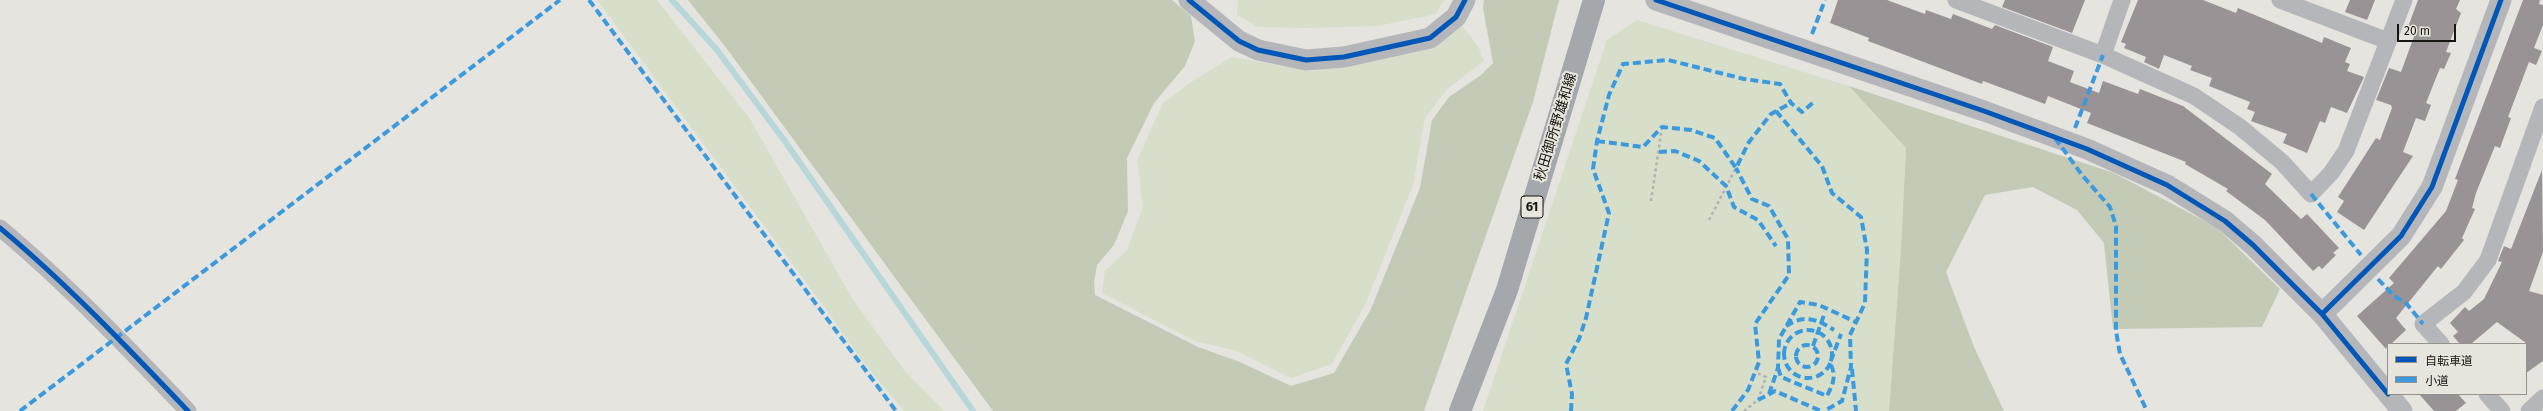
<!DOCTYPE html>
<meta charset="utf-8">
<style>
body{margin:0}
#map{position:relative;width:2543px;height:411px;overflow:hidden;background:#e5e4df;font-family:"Fira Sans","Noto Sans JP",sans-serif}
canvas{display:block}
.legend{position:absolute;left:2387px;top:343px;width:140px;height:52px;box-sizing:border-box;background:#e8e5dc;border:1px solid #94928c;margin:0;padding:5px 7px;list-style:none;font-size:12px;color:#171613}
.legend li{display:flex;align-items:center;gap:8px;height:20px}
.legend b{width:20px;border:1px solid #94928c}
.scale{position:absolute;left:2397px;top:24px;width:59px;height:18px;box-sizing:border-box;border:2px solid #171613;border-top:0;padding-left:5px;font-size:12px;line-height:14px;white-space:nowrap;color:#171613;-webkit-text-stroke:3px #e8e5dc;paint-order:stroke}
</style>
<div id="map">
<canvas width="2543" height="411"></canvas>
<ul class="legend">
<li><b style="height:5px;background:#0057b8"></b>自転車道</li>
<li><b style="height:5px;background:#3b9ade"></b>小道</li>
</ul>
<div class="scale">20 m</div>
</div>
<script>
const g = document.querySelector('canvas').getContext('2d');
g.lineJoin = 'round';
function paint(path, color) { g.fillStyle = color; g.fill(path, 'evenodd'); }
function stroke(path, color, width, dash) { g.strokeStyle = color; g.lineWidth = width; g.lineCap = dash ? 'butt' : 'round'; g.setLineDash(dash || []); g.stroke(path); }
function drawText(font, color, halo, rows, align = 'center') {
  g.font = font + ' "Fira Sans","Noto Sans JP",sans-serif'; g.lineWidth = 4; g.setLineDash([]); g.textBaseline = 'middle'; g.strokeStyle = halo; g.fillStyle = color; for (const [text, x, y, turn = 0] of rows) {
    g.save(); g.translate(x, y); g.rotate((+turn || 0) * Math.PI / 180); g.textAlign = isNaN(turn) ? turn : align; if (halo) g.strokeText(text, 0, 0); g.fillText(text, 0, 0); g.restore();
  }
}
const green = new Path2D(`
 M 597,0 L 657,0 L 750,119 L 852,298 L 904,370 L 944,411 L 904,411 L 863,362 L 825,308 Z
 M 1238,0 L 1444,0 L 1436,14 L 1378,26 L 1306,28 L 1258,27 L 1237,15 Z
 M 1637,20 L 1849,86 L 1906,148 L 1901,248 L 1889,411 L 1483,411 L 1607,40 Z
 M 1462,26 L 1478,46 L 1484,61 L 1447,89 L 1425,118 L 1413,185 L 1365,305 L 1332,364 L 1291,378 L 1237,351 L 1195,341 L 1102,293 L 1105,271 L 1127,250 L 1143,207 L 1137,160 L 1163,103 L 1197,78 L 1232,57 L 1311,71 L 1389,58 L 1430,46 Z`);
const forest = new Path2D(`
 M 688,0 L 1172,0 L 1191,16 L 1195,41 L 1185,66 L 1154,103 L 1127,158 L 1128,211 L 1114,245 L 1097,265 L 1094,282 L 1095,295 L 1198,347 L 1240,362 L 1291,386 L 1334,373 L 1371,309 L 1420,188 L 1432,120 L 1449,97 L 1481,75 L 1493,63 L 1483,8 L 1484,0 L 1559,0 L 1533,102 L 1424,411 L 993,411 L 727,49 Z
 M 1849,86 L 2114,173 L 2216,227 L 2280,289 L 2262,327 L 2113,329 L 2104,243 L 2077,210 L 2033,187 L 1985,195 L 1946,272 L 1974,347 L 2004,411 L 1889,411 L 1901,248 L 1906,148 Z`);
const stream = new Path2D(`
 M 672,0 L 717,50 L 784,140 L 973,411`);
const building = new Path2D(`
 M 1838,0 L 1887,0 L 1925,14 L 1926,10 L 1951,19 L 1953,14 L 1992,29 L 1995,25 L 2053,47 L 2048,61 L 2074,71 L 2070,82 L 2099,93 L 2103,81 L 2138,94 L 2140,89 L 2183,106 L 2272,174 L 2265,184 L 2301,219 L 2307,214 L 2339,248 L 2333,253 L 2336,255 L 2322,269 L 2319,266 L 2313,271 L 2265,220 L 2226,191 L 2228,189 L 2185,164 L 2186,162 L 2087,123 L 2091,113 L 2048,96 L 2045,104 L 1983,81 L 1982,84 L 1868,41 L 1869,38 L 1830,23 Z
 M 2005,0 L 2085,0 L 2072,33 L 2002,7 Z
 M 2138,0 L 2203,0 L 2236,13 L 2238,8 L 2322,43 L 2324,37 L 2351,48 L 2345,62 L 2350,64 L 2347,71 L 2364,77 L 2347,113 L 2331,107 L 2325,123 L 2320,121 L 2307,153 L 2283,143 L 2287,134 L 2251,121 L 2255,112 L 2247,109 L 2250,102 L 2209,86 L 2212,78 L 2190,70 L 2192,66 L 2164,55 L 2159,69 L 2144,62 L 2146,57 L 2124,48 L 2126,44 L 2121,42 Z
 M 2350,0 L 2375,0 L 2367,20 L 2345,12 Z
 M 2418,0 L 2460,0 L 2456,9 L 2461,13 L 2446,52 L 2451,53 L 2444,69 L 2440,68 L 2426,103 L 2431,105 L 2425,121 L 2416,118 L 2403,152 L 2413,156 L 2364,230 L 2337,212 L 2344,201 L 2338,197 L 2376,138 L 2380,140 L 2392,108 L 2391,105 L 2376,100 L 2389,68 L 2401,72 L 2416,31 L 2408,27 Z
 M 2523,0 L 2540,0 L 2539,4 L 2543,5 L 2543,25 L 2534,48 L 2542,51 L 2536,65 L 2529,62 L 2508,117 L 2511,118 L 2500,148 L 2495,146 L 2476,193 L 2472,208 L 2475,209 L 2462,238 L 2464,240 L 2441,269 L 2438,266 L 2396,318 L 2406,330 L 2391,344 L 2388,344 L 2386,349 L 2357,316 L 2394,283 L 2389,278 L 2446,211 L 2458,180 L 2455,179 Z
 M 2542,170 L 2543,252 L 2529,291 L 2543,295 L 2543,361 L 2526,373 L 2526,343 L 2497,322 L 2471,344 L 2460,344 L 2453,336 L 2458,332 L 2450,323 L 2465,307 L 2469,311 L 2484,299 L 2502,262 L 2498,261 L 2504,246 L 2511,249 Z
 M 2419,394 L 2458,394 L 2466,403 L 2456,411 L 2434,411 Z`);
const path = new Path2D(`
 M 1651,201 L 1662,127
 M 1709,220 L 1736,168
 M 1744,411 L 1758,400 L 1766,377 L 1755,372`);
const minor = new Path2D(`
 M 1956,0 L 2103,55 L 2194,96 L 2240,127 L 2282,162 L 2311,194 L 2331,173 L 2346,151 L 2404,0
 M 2280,0 L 2388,41
 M 2103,55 L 2122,0
 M 0,228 C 67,284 128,348 188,411
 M 2441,344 L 2423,324 L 2464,292 L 2488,260 L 2543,107
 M 2487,394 L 2502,411
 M 2529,411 L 2543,398`);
const tertiary = new Path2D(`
 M 1189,0 L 1239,41 L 1258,50 L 1306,60 L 1344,57 L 1430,38 L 1456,17 L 1465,0
 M 1656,0 L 1984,111 L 2087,149 L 2167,185 L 2225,221 L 2253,245 L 2322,314 L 2388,394
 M 2322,314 L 2401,236 L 2432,187 L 2501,0
 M 2388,394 L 2402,411`);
const primary = new Path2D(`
 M 1460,411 L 1507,290 L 1594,0`);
const quiet = new Path2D(`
 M 589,0 L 896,411
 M 1812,34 L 1825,0
 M 1776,111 L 1822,166 L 1832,193 L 1861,217 L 1867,250 L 1865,303 L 1850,335 L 1851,367 L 1842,401 L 1824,411
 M 2075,128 L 2103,55
 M 2055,138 L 2082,175 L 2110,207 L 2116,226 L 2116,331 L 2120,354 L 2147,411
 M 1597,141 L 1643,147 L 1662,127 L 1691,130 L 1715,138 L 1736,168 L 1749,142 L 1771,114 L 1791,103
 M 1659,152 L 1675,151 L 1699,161 L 1726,186 L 1734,207 L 1758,220 L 1776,246
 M 2311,194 L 2361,255
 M 2378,279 L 2394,296 L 2406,303 L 2423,324
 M 1786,326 C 1804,314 1817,319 1834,330
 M1784 354a24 24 0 1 1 48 0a24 24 0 1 1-48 0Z
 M1796 356a11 11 0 1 1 22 0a11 11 0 1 1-22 0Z
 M 1813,346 L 1825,312
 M 1778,368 L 1781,377 L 1827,396 C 1833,384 1837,376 1830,363 L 1841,334
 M 1852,369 L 1856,411
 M 1769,394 L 1778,368 L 1779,339 L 1800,302 L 1819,305 L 1856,322
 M 1758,400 L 1775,391 L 1821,411
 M 20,411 L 560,0
 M 1571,411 L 1572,394 L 1566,364 L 1579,339 L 1586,318 L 1609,213 L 1593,169 L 1597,141 L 1609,95 L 1623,64 L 1668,60 L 1744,79 L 1780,84 L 1791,103 L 1802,112 L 1815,101
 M 1732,411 L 1748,390 L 1759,362 L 1755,324 L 1789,275 L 1788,239 L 1769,206 L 1752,199 L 1736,168`);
const cycleway = new Path2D(`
 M 1189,0 L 1239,41 L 1258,50 L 1306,60 L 1344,57 L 1430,38 L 1456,17 L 1465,0
 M 1656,0 L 1984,111 L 2087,149 L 2167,185 L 2225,221 L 2253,245 L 2322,314 L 2388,394
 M 0,228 C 67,284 128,348 188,411
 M 2322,314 L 2401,236 L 2432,187 L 2501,0`);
const shields = [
 [1532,207,22]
];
const shieldNames = [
 ["61",1532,207]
];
const streetNames = [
 ["秋田御所野雄和線",1556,127,-73]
];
paint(green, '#d7dfca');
paint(forest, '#c3cbb6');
stroke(stream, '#b7d7db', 6);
paint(building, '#999395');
stroke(path, '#b1b1b2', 2.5, [3, 3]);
stroke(minor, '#b5b6ba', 17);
stroke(tertiary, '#b5b6ba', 21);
stroke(primary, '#a4a7ac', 22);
stroke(quiet, '#3b9ade', 4, [8, 4]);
stroke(cycleway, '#0057b8', 5);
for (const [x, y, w] of shields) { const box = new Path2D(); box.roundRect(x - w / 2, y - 11, w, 22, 3); g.fillStyle = '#e8e5dc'; g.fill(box); stroke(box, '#171613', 1); }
drawText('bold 13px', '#171613', null, shieldNames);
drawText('14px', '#171613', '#e8e5dc', streetNames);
</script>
